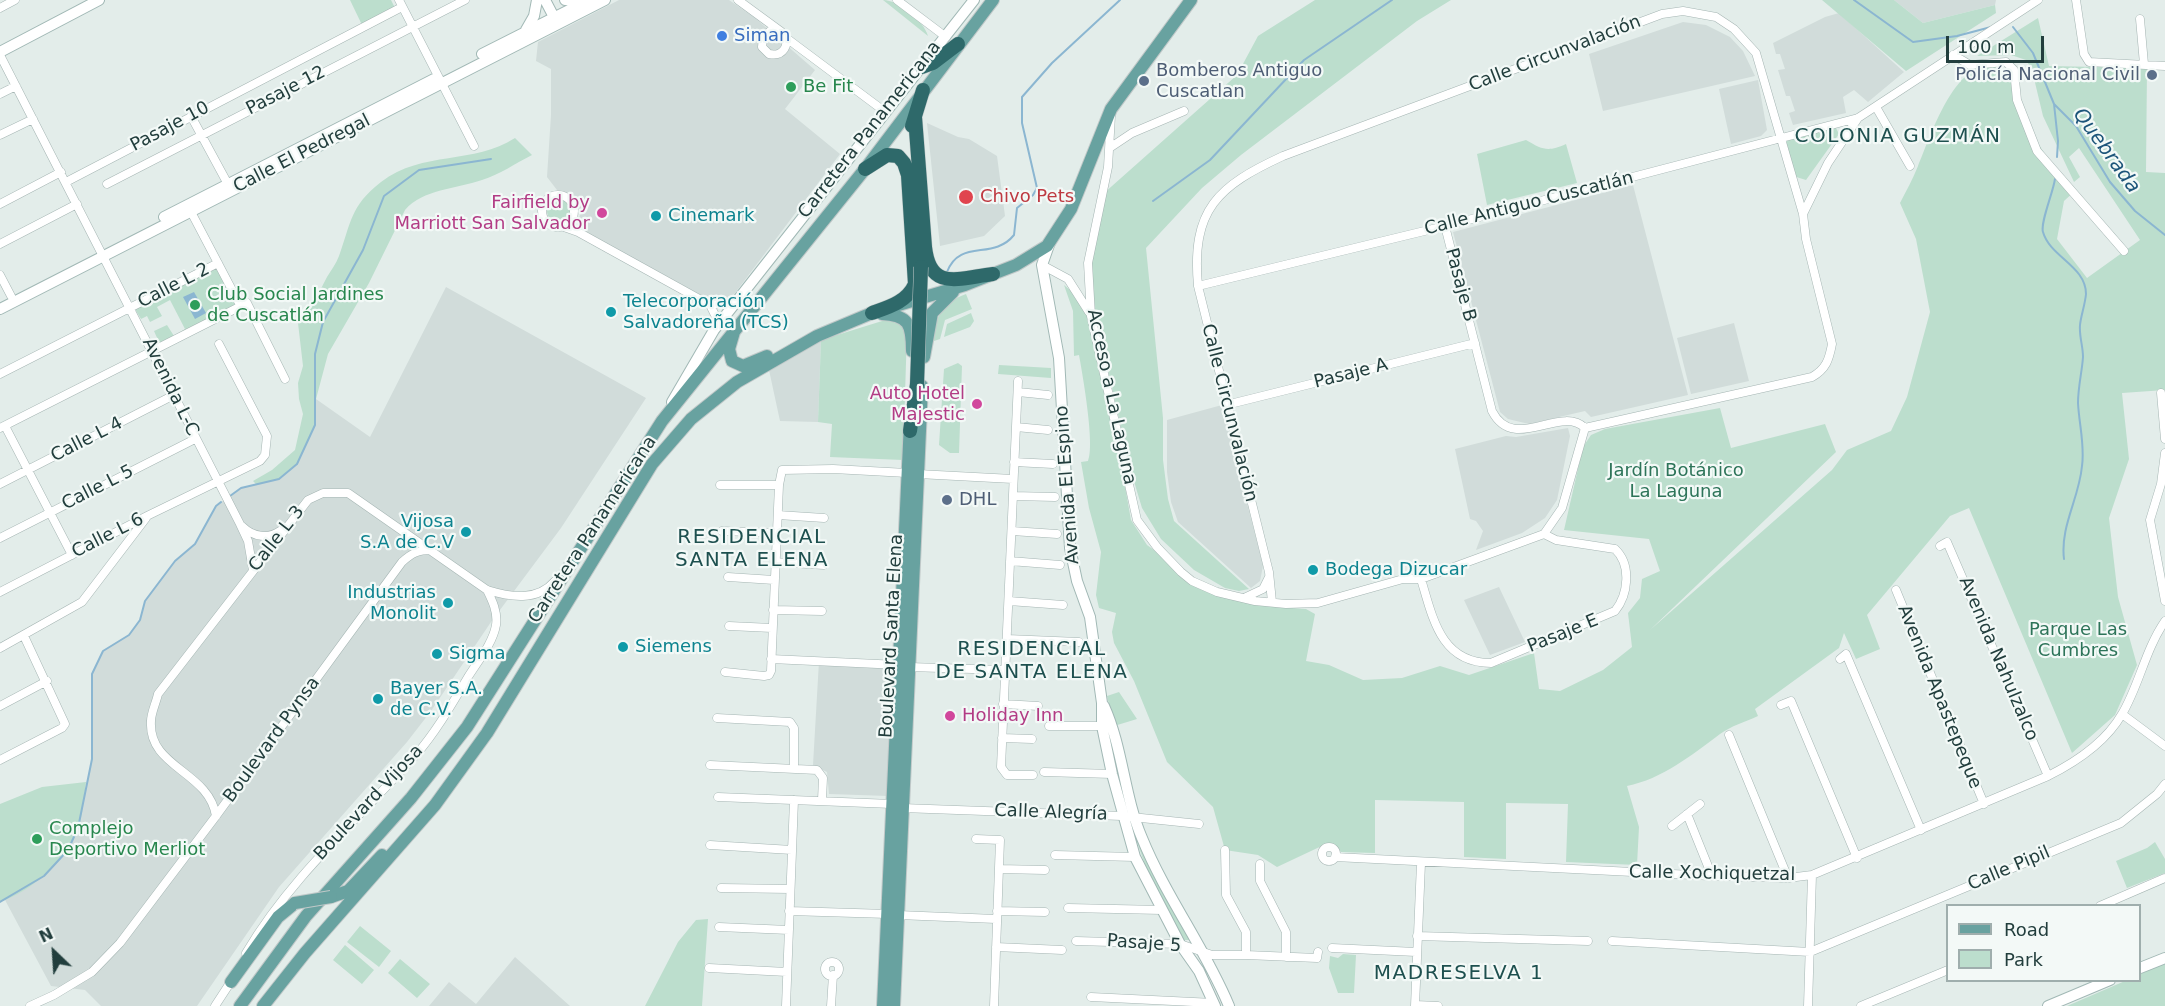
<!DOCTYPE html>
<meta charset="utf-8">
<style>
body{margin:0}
#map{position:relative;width:2165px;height:1006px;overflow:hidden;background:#e3edea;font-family:"DejaVu Sans",sans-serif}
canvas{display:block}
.legend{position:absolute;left:1946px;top:904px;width:195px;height:78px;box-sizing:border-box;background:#f3f9f7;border:2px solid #9faead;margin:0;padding:8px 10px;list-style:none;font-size:18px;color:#223e3d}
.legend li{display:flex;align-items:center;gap:12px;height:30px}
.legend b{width:30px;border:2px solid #9faead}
.north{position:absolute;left:24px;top:922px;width:60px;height:60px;-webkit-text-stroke:4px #f3f9f7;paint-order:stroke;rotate:335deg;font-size:16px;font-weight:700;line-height:24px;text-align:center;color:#223e3d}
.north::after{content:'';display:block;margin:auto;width:21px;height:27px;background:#223e3d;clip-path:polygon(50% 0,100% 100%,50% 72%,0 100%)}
.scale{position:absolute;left:1946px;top:36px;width:98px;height:27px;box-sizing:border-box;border:3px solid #223e3d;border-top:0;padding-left:8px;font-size:18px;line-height:21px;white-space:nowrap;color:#223e3d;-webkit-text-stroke:4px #f3f9f7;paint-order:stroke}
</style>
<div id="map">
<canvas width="2165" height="1006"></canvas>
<ul class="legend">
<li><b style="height:8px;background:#68a2a0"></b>Road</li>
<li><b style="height:16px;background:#bcdecd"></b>Park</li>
</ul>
<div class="north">N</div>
<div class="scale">100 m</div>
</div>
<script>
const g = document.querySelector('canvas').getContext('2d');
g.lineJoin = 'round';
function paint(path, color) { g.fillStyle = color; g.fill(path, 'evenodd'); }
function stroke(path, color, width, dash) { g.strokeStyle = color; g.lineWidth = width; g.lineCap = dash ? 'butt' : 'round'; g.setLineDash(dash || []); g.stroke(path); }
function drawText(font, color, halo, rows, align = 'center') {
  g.font = font + ' "DejaVu Sans",sans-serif'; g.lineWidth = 4.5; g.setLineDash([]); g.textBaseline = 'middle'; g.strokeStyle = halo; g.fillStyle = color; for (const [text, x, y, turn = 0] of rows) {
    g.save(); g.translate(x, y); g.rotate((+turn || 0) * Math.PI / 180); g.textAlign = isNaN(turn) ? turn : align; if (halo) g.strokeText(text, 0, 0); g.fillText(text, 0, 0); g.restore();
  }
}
const built = new Path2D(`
 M 619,0 L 729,0 L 755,18 L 815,70 L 785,109 L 840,154 L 732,297 L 723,302 L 714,302 L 581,230 L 578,220 L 581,213 L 570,194 L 557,190 L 547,177 L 551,115 L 551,69 L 536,61 L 538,42 Z
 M 1894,0 L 1996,0 L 1995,5 L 1923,23 Z
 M 1839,13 L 1904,72 L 1868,102 L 1854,90 L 1843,97 L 1846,113 L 1793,125 L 1789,113 L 1795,111 L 1790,96 L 1786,96 L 1778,70 L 1785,69 L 1780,54 L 1776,54 L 1773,43 L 1825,17 Z
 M 1683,22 L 1706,25 L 1730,37 L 1743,51 L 1755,76 L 1603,111 L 1589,54 Z
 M 1758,80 L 1767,130 L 1761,136 L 1731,144 L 1719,89 Z
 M 927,123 L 958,137 L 969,139 L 997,156 L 1005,216 L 984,236 L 940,246 Z
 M 1633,185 L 1688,395 L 1591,417 L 1585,411 L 1529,424 L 1508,419 L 1500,412 L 1453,232 Z
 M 446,287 L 646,398 L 561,528 L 491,622 L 431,711 L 407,742 L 279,887 L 197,1006 L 101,1006 L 85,990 L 51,986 L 5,900 L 44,876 L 78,828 L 92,759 L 92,674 L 103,651 L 129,635 L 140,620 L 145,601 L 175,561 L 195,544 L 216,506 L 241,488 L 279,479 L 315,425 L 316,399 L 370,437 Z
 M 1734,323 L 1749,381 L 1691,394 L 1677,338 Z
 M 821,340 L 818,422 L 780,421 L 769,370 Z
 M 1222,405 L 1263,566 L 1260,581 L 1251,588 L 1178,522 L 1171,502 L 1167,472 L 1167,420 Z
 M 1568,428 L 1570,436 L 1557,500 L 1545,518 L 1522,533 L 1476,550 L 1483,531 L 1476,521 L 1470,519 L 1455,449 L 1506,436 L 1516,437 Z
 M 1499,587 L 1525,642 L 1490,655 L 1464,600 Z
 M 819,661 L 892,666 L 888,796 L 829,794 L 827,772 L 813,765 Z
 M 515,957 L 570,1006 L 429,1006 L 449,982 L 476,1004 Z`);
const green = new Path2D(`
 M 350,0 L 391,0 L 395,8 L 362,25 Z
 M 883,0 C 899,0 924,21 928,36 Z
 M 1315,0 L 1451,0 L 1417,21 L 1241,155 L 1202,188 L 1146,248 L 1163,418 L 1163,460 L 1168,499 L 1174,521 L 1249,589 L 1239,591 L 1225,588 L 1194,570 L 1161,539 L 1142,508 L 1130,468 L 1093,303 L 1091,268 L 1103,194 L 1237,75 L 1258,36 Z
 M 1822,0 L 1894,0 L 1923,23 L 1995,5 L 1996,13 L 1906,71 Z
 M 2038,18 L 2049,66 L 2147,68 L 2146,172 L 2165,173 L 2165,390 L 2122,393 L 2129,459 L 2109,518 L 2118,597 L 2137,665 L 2115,715 L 2072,753 L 1969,508 L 1950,516 L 1867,615 L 1880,649 L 1856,659 L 1844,633 L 1839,648 L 1755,709 L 1758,716 C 1745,722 1731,726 1720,734 C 1692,755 1662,779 1627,786 L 1639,827 L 1637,865 L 1566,862 L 1568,804 L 1506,803 L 1506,859 L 1464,857 L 1464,802 L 1375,800 L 1375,853 L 1341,852 L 1336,846 L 1328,843 L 1277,867 L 1258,855 L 1225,850 L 1213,807 L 1167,762 L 1134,681 L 1114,643 L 1112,632 L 1116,613 L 1099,608 L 1096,595 L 1101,552 L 1089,508 L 1081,462 L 1088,461 C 1095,445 1083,377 1079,355 L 1074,356 L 1073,311 L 1064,285 L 1076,295 L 1087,316 L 1115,430 L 1131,520 L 1147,545 L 1169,561 L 1195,585 L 1278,607 L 1306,609 L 1315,614 L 1306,661 L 1329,665 L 1363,680 L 1402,678 L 1440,666 L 1469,675 L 1534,653 L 1539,689 L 1560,691 L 1603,670 L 1632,647 L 1628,613 L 1640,598 L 1642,579 L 1660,571 L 1649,539 L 1564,530 L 1583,447 L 1591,435 L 1605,429 L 1720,408 L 1731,448 L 1825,424 L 1836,452 L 1650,630 L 1832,470 L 1847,450 L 1891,431 L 1907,397 L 1930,312 L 1916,239 L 1900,203 C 1906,191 1913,179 1918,166 C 1931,136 1960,40 2008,73 L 2034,137 L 2050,162 L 2076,190 L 2064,201 L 2057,239 L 2087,278 L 2140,240 L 2079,148 L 2069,157 L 2080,177 L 2074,182 L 2043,116 L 2032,70 L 2026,60 L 2011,55 L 1977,56 Z
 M 1836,128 L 1839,134 L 1806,180 L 1793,176 L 1786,140 Z
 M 515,138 L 532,155 C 516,163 499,175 482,180 C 456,189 423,189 405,210 L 369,283 L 328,354 L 316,399 L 315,425 L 297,464 L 279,479 L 256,484 L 253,481 L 272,470 L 295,450 L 303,414 L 299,399 L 298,383 L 303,366 L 298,323 C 312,309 318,294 327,277 C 331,270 336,264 339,256 C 351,223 350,206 381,182 C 423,150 474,165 515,138 Z
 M 1526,140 C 1543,150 1548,152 1566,144 L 1577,183 L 1487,205 L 1477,154 Z
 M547 211a12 12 0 1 1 24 0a12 12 0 1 1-24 0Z
 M 217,267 L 237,306 L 156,348 L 153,343 L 158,340 L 154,331 L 167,325 L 174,336 L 185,329 L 170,300 L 157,307 L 162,316 L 150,322 L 147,316 L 141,319 L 135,309 Z
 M 966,294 L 972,309 L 945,320 L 940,339 L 934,341 C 935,316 942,303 966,294 Z
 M 971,313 L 974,321 L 970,327 L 944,337 L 947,324 Z
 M 895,317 L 907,330 L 903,460 L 830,457 L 832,424 L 818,422 L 821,340 Z
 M 958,363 L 962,366 L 959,453 L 950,453 L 939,445 L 944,369 Z
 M 999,365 L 1051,368 L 1051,378 L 998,374 Z
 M 1119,692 L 1137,719 L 1114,726 L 1107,696 Z
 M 86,782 C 84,797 83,815 78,829 C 67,861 31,891 0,902 L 0,804 L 42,787 Z
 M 1132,828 L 1189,938 L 1189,940 L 1184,940 L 1148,873 Z
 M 2155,842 L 2165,859 L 2165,873 L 2127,888 L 2116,861 L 2147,848 Z
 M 708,919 L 702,1006 L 645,1006 L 678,942 L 696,920 Z
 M 360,926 L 391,951 L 379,967 L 347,942 Z
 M 345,945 L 374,970 L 362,984 L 333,960 Z
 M 1343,954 L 1356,955 L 1354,993 L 1338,993 L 1329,968 L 1330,956 L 1338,958 Z
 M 400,959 L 430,984 L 417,998 L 388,973 Z
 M 2165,963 L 2165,1006 L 2067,1006 L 2125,981 L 2140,980 L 2140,974 Z`);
const water = new Path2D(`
 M 194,292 L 206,313 L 195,319 L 183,297 Z`);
const stream = new Path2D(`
 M 1854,0 L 1913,42 L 1957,36 L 1991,27
 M 2013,27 L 2033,53 L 2054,104 L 2076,126 L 2110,182 L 2135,211 L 2165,235
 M 2054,104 L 2058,141 L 2057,157
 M 2055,179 C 2053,193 2040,223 2043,232 C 2050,257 2086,266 2086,294 C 2085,305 2081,315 2080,325 C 2079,336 2083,346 2083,357 C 2082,372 2078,387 2078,403 C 2079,424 2085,445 2082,466 C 2079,499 2060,526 2064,559
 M 1153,201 L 1210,160 L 1304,60 L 1392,0
 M 947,272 C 960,238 993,261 1014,235 L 1017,208 L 1033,195 L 1037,188 L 1022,123 L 1022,97 L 1052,63 L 1120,0
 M 230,496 L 241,488 L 279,479 L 297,464 L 315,425 L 315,354 L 323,322 L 363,250 L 384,196 L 419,170 L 491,159
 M 0,902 L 44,876 L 68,850 L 78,828 L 92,759 L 92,674 L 103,651 L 129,635 L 140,620 L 145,601 L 175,561 L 195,544 L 216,506 L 221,502`);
const street = new Path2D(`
 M 399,0 L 474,146
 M 738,0 L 783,33 C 791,45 783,57 769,54 L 762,47 L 763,38 L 770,31 L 779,31
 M 897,0 L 946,37
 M 2076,0 L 2084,54 L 2089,62 L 2165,66
 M 0,8 L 15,0
 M 2140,19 L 2144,64
 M 785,37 L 884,111
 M 0,55 L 240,524 L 248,541 L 253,570
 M 1953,55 L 1970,65 L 2006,62 L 2014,70 L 2017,100 L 2037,151 L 2124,251
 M 0,94 L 16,86
 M 1876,107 L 1910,166
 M 1111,115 L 1108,167 L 1088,263 L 1091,316 L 1137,520 L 1157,547 L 1181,572 L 1192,581 L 1217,592 L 1255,601 L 1286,604 L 1318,603 L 1403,579 L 1421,579 L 1544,534 L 1562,508 L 1585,428
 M 191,116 L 230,188
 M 0,135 L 33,119
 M 1111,147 L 1132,133 L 1184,111
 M 66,182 L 402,7
 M 107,184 L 465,0
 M542 211a16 16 0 1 1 32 0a16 16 0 1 1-32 0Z
 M 0,204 L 61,172
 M 189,208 L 241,307
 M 1803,214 L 1828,163 L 1858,118
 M 561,226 L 578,232 L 710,305 L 717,319 L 716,326
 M 1445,226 L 1492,411 C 1514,454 1560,404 1585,428
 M 0,244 L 77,204
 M 1042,265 L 1068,279 L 1089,312
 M 0,275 L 11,296
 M 1198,286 L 1445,226 L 1858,118 L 2038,0
 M 710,305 L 735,302
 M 0,374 L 218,263
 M 1018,381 L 1001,767 L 1007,775 L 1033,775
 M 1018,392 L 1048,395
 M 2161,393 L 2165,439
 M 1226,405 L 1475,343
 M 5,426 L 72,555
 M 1016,427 L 1048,430
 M 0,428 L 247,303 L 285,379
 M 2165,453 L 2161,484 L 2150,520 L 2165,601
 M 1014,462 L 1053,464
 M 918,474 L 1013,479
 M 0,484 L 174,395
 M 720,485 L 779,485
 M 1013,496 L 1055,497
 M 778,515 L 824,518
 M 243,527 C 253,537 269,539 280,531
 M 722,531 L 777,533
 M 1012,531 L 1057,534
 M 0,538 L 195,439
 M 1940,546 L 1947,542 L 2048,776
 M 1010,561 L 1060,565
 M 775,562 L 824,565
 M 728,577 L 774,580
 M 1421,579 C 1433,619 1441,663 1491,663 L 1615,611 C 1628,595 1632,565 1615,549 L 1556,540 L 1544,534
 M 1896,590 L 1984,804
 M 0,592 L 149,515 L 260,461 L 265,455 L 267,436 L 219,344
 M 1246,597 L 1263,589 L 1269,577
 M 1009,601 L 1063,605
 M 1272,602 L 1269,572 L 1198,286 C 1191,209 1218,186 1283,156 L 1662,14 L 1683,11 L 1716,17 L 1734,29 L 1756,53 L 1803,214 L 1806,239 L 1832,344 C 1829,360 1826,369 1812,377 L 1585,428
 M 773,610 L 822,611
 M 729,626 L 772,628
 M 1007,639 L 1079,642
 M 0,648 L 82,602 L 146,518
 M 771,659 L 899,665
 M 1840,659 L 1846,654 L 1921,830
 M 909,667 L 1004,670
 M 725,672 L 764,676 L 769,675 L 771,671 L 779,485 L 782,470 L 833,469 L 907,473
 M 1003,704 L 1038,706
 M 1781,705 L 1791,701 L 1857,858
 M 0,706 L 47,681
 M 2122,714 L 2165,746
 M 717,718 L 790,722 L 794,728 L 794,769
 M 1049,726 L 1102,726
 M 1729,735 L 1788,878
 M 1002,738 L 1032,739
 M 0,760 L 62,728 L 65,724 L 24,636
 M 710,765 L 817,770 L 823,778 L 822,800
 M 1044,772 L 1112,774
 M 718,797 L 892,804
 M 902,808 L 1122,816 L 1199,824
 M 1687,814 L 1712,876
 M 216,816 C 209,771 148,768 151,721 C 151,713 156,703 158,694 L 308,500 L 323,493 L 348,493 L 487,590 C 510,597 537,602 555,581
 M 1672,826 L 1700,804
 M 976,839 L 1000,840 L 994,1006
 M 710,845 L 792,850
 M1322 854a7 7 0 1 1 14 0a7 7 0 1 1-14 0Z
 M 1055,855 L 1135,857
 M 1335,857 L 1712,876 L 1788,878 L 1812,875 L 2048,776 C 2076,762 2106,742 2122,714 C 2139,686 2145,650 2165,621
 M 1260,864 L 1260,881 L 1286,932 L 1286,957
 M 999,869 L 1045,870
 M 721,888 L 790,889
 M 2100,906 L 2165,878
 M 1068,908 L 1162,910
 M 789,911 L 888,914
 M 997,911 L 1045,912
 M 898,915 L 996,919
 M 719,927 L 789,930
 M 1417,936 L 1588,941
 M 1076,941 L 1180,944 L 1212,955 L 1246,955 L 1246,932 L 1226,895 L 1225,850
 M 1612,941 L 1810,952 L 2121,823 L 2157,794 L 2165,784
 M 996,947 L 1062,950
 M 1332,948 L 1416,952
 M 246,953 C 290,878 357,820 415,756 C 436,732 452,704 468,677 C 478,661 493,643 496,625 C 498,612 492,600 487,590
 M 1246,955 L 1317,958 L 1318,952
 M825 969a7 7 0 1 1 14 0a7 7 0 1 1-14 0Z
 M 709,968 L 787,972
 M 1091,997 L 1214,1003
 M 1415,1005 L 1438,1006
 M 30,1006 L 54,995 L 92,972 L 120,943 L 216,816 L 402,562 C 412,553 418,550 431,550
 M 215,1006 L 232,980
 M 786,1006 L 794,800
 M 831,1006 L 833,975
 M 1415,1006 L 1421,863
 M 1808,1006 L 1812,875
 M 1861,1006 L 1948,970`);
const secondary = new Path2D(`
 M 545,0 L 556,21
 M 565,0 L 582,1
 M 526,30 L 534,16 L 537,0
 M 0,52 L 99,0
 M 482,54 L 589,0
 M 164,217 L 434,79
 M 1050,242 L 1042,265 L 1059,358 L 1070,548 L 1077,581 L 1090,617 L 1102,703 L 1102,726 L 1112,774 L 1135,857 L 1180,944 L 1199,971 L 1215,1006
 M 0,309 L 605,0
 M 672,402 L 714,330 L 974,0
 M 1104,706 C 1123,748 1124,796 1142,838 C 1166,897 1205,948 1229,1006
 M 2140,968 L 2165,958
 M 2048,1006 L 2110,980`);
const primary = new Path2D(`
 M 882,314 C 909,315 912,325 912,351
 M 734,332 L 729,349 L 732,361 L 743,366 L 767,356
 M 924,357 L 932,313 L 953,292
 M 331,897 L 348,891 L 382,855
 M 231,982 L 278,917 L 295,903
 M 240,1006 L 306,916 L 411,798 L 467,727 L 662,421 L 865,169 L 993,0
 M 263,1006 L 305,953 L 435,805 L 487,733 L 652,464 L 691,419 L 737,382 L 817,336 L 872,313 L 965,285 L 1016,265 L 1047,246 L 1071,209 L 1111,109 L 1191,0
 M 883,1006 L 910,422
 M 894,1006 L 922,386`);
const highway = new Path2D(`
 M 922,67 L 933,63 L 958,44
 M 915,117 L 925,247 C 930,292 959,278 993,274
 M 912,126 L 923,90
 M 865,169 L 887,155 L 898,156 L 904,163 L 908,175 L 915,284 C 907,302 889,307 872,313
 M 910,431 L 917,384`);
const primaryBridge = new Path2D(`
 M 295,903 L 331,897`);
const highwayBridge = new Path2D(`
 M 917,384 L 921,267`);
const markers = [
 [722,36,6,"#3f7fe0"],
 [2152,75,6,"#5c6f8a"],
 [1144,81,6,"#5c6f8a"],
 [791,87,6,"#2e9e5b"],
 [966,197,8,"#e0444e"],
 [602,213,6,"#d1479c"],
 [656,216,6,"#0f9aa8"],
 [195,305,6,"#2e9e5b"],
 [611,312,6,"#0f9aa8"],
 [977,404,6,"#d1479c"],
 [947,500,6,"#5c6f8a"],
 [466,532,6,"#0f9aa8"],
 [1313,570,6,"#0f9aa8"],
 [448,603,6,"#0f9aa8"],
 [623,647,6,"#0f9aa8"],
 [437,654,6,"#0f9aa8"],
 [378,699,6,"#0f9aa8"],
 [950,716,6,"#d1479c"],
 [37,839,6,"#2e9e5b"]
];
const shopNames = [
 ["Siman",734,36]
];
const streetNames = [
 ["Calle Circunvalación",1555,54,-21],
 ["Pasaje 12",286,91,-27],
 ["Pasaje 10",170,127,-28],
 ["Carretera Panamericana",870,130,-52],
 ["Calle El Pedregal",302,154,-27],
 ["Calle Antiguo Cuscatlán",1529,204,-14],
 ["Pasaje B",1460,285,75],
 ["Calle L 2",174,286,-27],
 ["Pasaje A",1351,374,-14],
 ["Avenida L-C",170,387,64],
 ["Acceso a La Laguna",1111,397,78],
 ["Calle Circunvalación",1229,413,76],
 ["Calle L 4",87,440,-27],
 ["Avenida El Espino",1068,485,-94],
 ["Calle L 5",98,488,-27],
 ["Carretera Panamericana",593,530,-57],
 ["Calle L 6",108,536,-27],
 ["Calle L 3",277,539,-52],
 ["Pasaje E",1563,634,-22],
 ["Boulevard Santa Elena",892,636,-87],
 ["Avenida Nahulzalco",1998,659,67],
 ["Avenida Apastepeque",1939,697,68],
 ["Boulevard Pynsa",272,740,-54],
 ["Boulevard Vijosa",369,803,-47],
 ["Calle Alegría",1051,813,2],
 ["Calle Pipil",2009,869,-23],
 ["Calle Xochiquetzal",1712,874,1],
 ["Pasaje 5",1144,944,4]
];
const serviceNames = [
 ["Bomberos Antiguo",1156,71],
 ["Cuscatlan",1156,92],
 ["Policía Nacional Civil",2140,75,"right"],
 ["DHL",959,500]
];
const leisureNames = [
 ["Be Fit",803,87],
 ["Club Social Jardines",207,295],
 ["de Cuscatlán",207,316],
 ["Complejo",49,829],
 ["Deportivo Merliot",49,850]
];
const healthNames = [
 ["Chivo Pets",980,197]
];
const hotelNames = [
 ["Fairfield by",590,203],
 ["Marriott San Salvador",590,224],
 ["Auto Hotel",965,394],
 ["Majestic",965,415],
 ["Holiday Inn",962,716,"left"]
];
const cultureNames = [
 ["Cinemark",668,216],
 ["Telecorporación",623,302],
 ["Salvadoreña (TCS)",623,323],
 ["Vijosa",454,522,"right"],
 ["S.A de C.V",454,543,"right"],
 ["Bodega Dizucar",1325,570],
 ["Industrias",436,593,"right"],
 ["Monolit",436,614,"right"],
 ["Siemens",635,647],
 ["Sigma",449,654],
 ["Bayer S.A.",390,689],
 ["de C.V.",390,710]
];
const parkNames = [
 ["Jardín Botánico",1676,471],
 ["La Laguna",1676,492],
 ["Parque Las",2078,630],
 ["Cumbres",2078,651]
];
const neighbourhoodNames = [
 ["COLONIA GUZMÁN",1898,137],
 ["RESIDENCIAL",752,538],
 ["SANTA ELENA",752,561],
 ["RESIDENCIAL",1032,650],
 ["DE SANTA ELENA",1032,673],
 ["MADRESELVA 1",1459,974]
];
const waterNames = [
 ["Quebrada",2106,151,54]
];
paint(built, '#d1dcda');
paint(green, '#bcdecd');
paint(water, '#8bb6d1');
stroke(stream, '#8bb6d1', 2);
stroke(street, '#a5b5b3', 9);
stroke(secondary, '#a1b8b5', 12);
stroke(primary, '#c1c9c9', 14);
stroke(highway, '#c1c9c9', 15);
stroke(street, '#fff', 8);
stroke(secondary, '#fff', 10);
stroke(primary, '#68a2a0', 12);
stroke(highway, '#2e696a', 14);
stroke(primaryBridge, '#c1c9c9', 14, []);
stroke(highwayBridge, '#c1c9c9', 15, []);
stroke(primaryBridge, '#68a2a0', 12);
stroke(highwayBridge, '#2e696a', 14);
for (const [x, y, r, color] of markers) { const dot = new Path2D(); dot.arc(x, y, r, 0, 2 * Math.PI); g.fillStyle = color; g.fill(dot); stroke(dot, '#f3f9f7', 2); }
drawText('18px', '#366cbe', '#f3f9f7', shopNames, 'left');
drawText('18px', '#223e3d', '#f3f9f7', streetNames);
drawText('18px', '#4e5e75', '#f3f9f7', serviceNames, 'left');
drawText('18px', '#27864d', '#f3f9f7', leisureNames, 'left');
drawText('18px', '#be3a42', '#f3f9f7', healthNames, 'left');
drawText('18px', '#b23c85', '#f3f9f7', hotelNames, 'right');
drawText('18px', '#0d838f', '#f3f9f7', cultureNames, 'left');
drawText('18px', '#2d7459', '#f3f9f7', parkNames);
g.letterSpacing = '1.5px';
drawText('20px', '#1e504f', '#f3f9f7', neighbourhoodNames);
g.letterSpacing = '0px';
drawText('italic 20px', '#1d557a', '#f3f9f7', waterNames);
</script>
